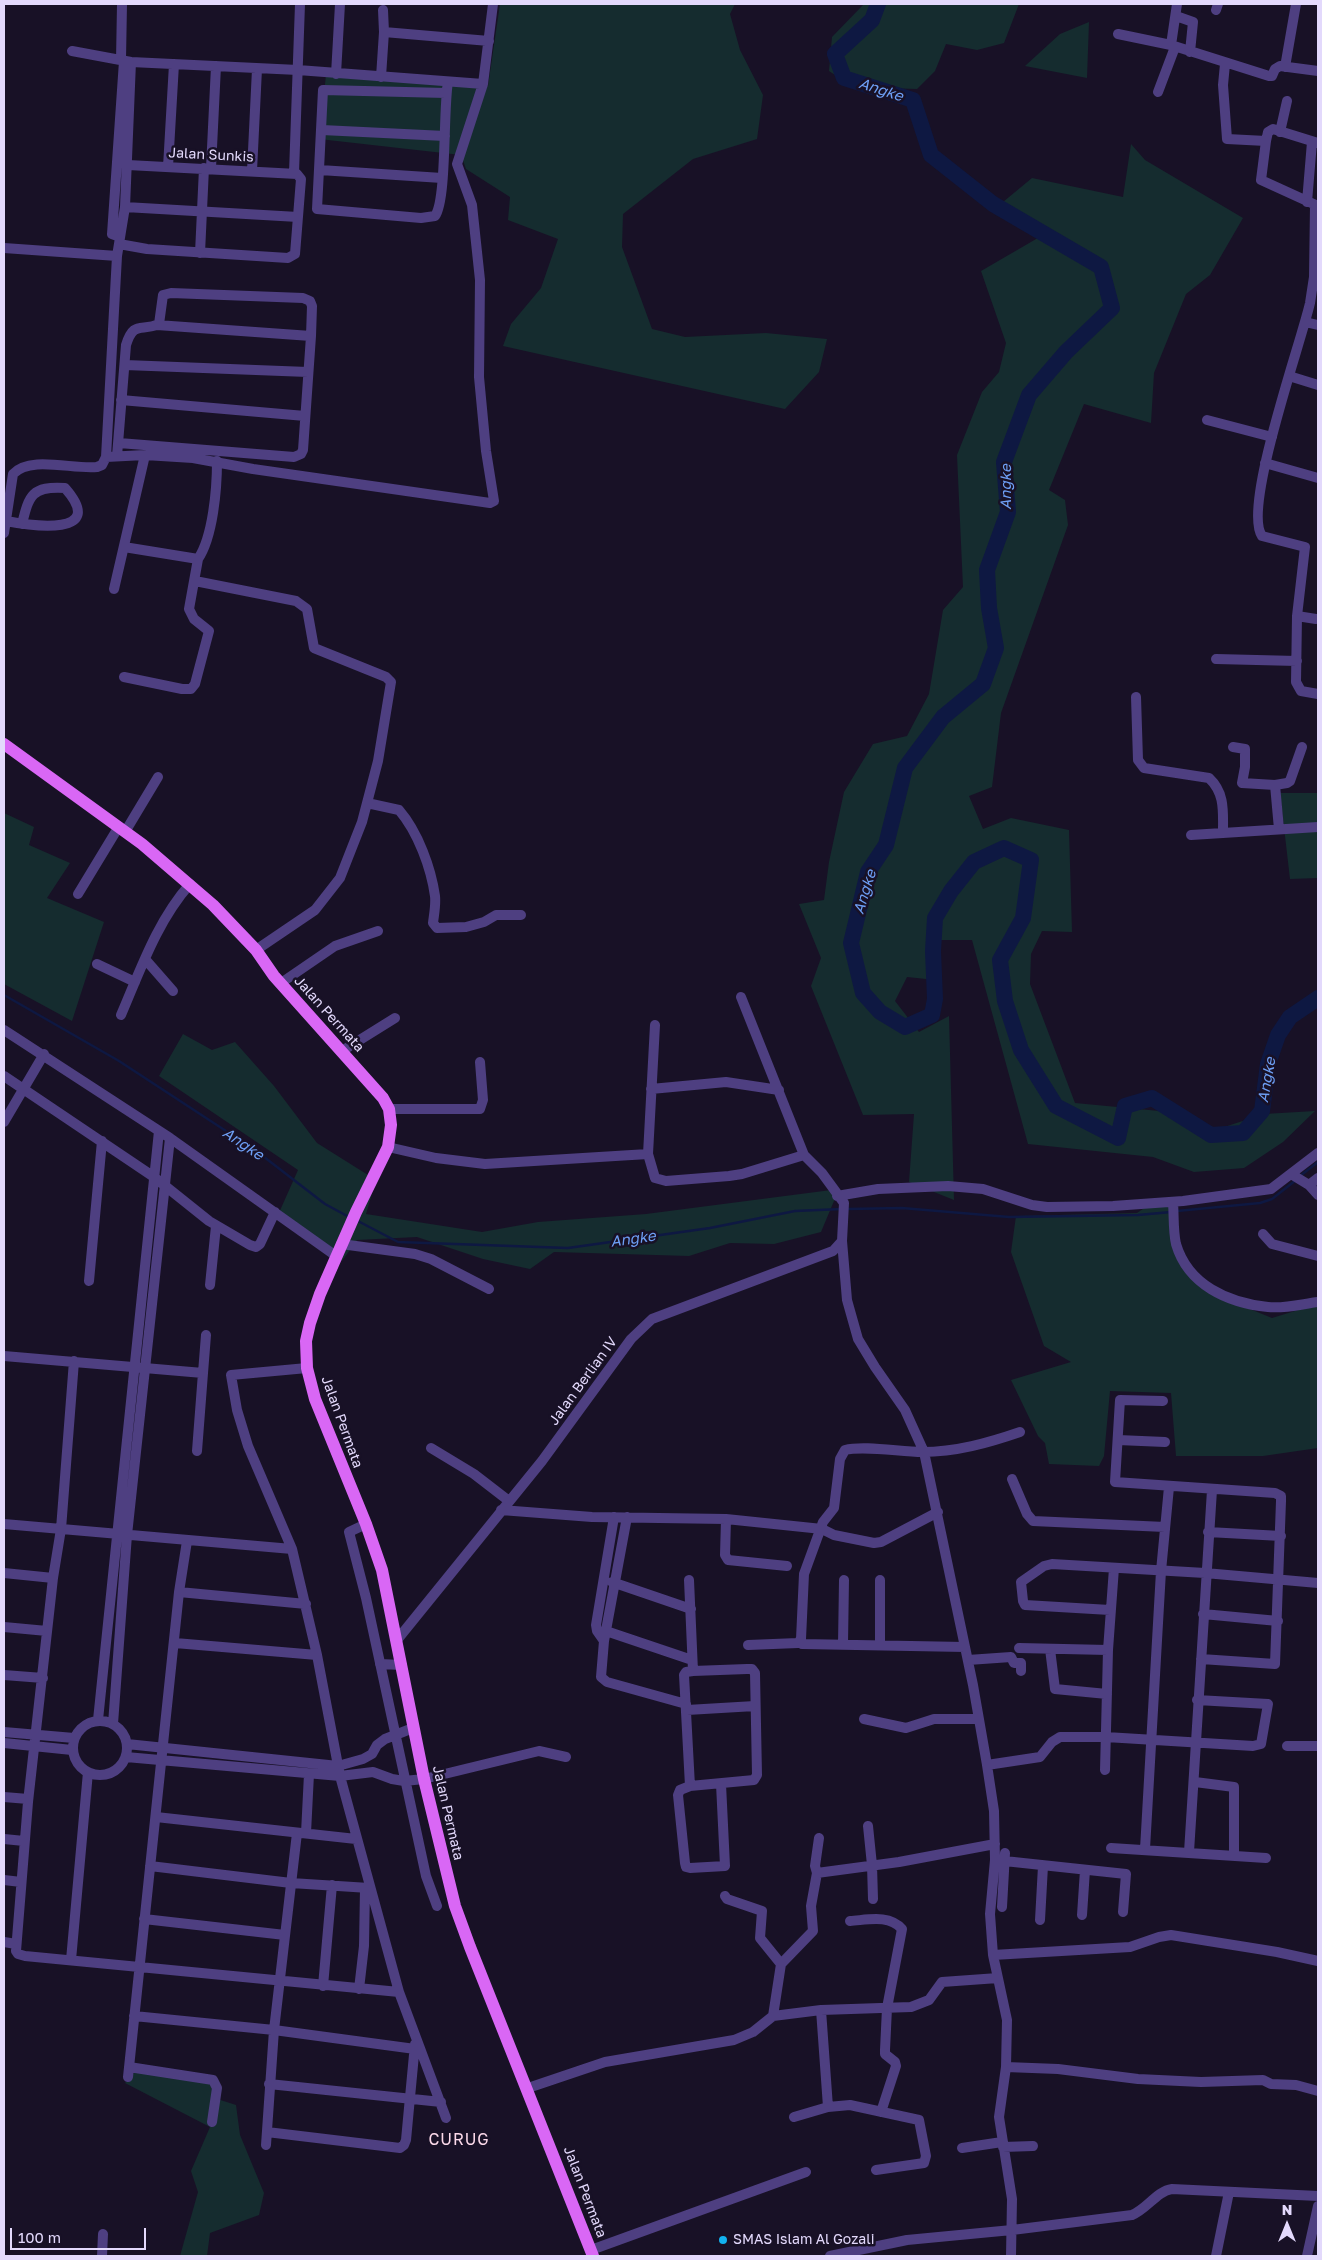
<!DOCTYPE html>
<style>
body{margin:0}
#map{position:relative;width:1322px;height:2260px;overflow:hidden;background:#181126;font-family:"Golos Text",sans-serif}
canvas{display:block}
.frame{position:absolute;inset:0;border:5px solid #e3d9fc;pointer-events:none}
.north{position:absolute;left:1262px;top:2200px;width:50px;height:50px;-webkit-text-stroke:4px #181126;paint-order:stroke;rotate:0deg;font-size:14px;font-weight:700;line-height:20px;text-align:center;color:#e3d9fc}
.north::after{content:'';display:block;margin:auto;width:18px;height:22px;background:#e3d9fc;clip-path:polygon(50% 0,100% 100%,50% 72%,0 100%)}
.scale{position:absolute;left:10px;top:2228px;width:136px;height:22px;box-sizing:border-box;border:2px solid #e3d9fc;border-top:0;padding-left:6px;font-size:15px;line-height:18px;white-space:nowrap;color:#e3d9fc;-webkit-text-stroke:4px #181126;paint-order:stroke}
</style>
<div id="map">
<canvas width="1322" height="2260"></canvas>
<div class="frame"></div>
<div class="north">N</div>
<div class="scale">100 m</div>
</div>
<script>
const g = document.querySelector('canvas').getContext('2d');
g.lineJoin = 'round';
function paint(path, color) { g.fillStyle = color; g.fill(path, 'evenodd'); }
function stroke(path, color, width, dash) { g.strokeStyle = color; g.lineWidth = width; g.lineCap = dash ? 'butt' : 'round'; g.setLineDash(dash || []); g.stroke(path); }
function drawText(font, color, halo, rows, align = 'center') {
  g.font = font + ' "Golos Text",sans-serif'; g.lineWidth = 5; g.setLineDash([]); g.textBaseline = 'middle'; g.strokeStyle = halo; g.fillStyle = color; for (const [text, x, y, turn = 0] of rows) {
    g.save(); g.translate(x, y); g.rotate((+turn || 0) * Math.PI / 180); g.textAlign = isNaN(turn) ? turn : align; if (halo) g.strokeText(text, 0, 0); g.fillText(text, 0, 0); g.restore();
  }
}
const green = new Path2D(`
 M 500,4 L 735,4 L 730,14 L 740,50 L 763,95 L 757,139 L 693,159 L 623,214 L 622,247 L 652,329 L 685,337 L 766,333 L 827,339 L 819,372 L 785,409 L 503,346 L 511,324 L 541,288 L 558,239 L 508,220 L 510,197 L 466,169 L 461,155 L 319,139 L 326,75 L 488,86 Z
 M 861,4 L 1019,4 L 1004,43 L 977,50 L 946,44 L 935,71 L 917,89 L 853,87 L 829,71 L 832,37 L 863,5 Z
 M 1089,22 L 1087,78 L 1025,66 L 1060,34 Z
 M 1131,144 L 1145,160 L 1243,218 L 1210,275 L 1186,294 L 1154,373 L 1151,423 L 1084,404 L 1049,490 L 1065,500 L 1068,525 L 1001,713 L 992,787 L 969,796 L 983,829 L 1011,818 L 1069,830 L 1072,932 L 1042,931 L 1031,954 L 1030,984 L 1075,1103 L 1191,1114 L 1209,1132 L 1264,1114 L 1315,1111 L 1283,1142 L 1244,1168 L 1194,1172 L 1153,1157 L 1028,1144 L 972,940 L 938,940 L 936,980 L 907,977 L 895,1001 L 919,1032 L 949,1016 L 954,1200 L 909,1182 L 914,1114 L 863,1115 L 811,986 L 821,958 L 799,904 L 824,900 L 829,862 L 844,792 L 873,744 L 907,736 L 929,694 L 943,610 L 963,587 L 957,455 L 982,392 L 999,372 L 1006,343 L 981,271 L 1043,235 L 997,207 L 1032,178 L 1123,197 Z
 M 1280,793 L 1318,793 L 1318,878 L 1290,879 Z
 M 4,813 L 34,827 L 29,845 L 70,863 L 47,898 L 104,922 L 72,1021 L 4,984 Z
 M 183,1034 L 212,1050 L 235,1042 L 274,1086 L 317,1143 L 376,1180 L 366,1214 L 482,1232 L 538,1222 L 646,1214 L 839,1189 L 821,1232 L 774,1244 L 730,1243 L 689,1256 L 554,1252 L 530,1269 L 483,1259 L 417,1237 L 357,1240 L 342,1261 L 278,1215 L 298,1170 L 159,1076 Z
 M 1172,1200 L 1185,1272 L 1208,1292 L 1272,1318 L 1318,1304 L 1318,1448 L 1263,1456 L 1176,1456 L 1171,1393 L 1110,1391 L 1104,1456 L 1099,1466 L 1049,1464 L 1045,1443 L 1038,1436 L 1011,1380 L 1071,1362 L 1044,1346 L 1011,1252 L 1016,1216 L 1137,1213 L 1153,1202 Z
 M 140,2066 L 214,2078 L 214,2098 L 236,2105 L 240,2135 L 264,2193 L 259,2215 L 210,2233 L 207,2256 L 180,2256 L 198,2192 L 191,2171 L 210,2127 L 125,2083 Z`);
const stream = new Path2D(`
 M 4,995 L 119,1061 L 255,1150 L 325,1204 L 349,1217
 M 1300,1176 L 1318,1162
 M 847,1209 L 902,1208 L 1009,1217 L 1138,1215 L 1171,1212
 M 1177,1211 L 1260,1203 L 1272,1199 L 1296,1180
 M 356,1220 L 398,1242 L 568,1248 L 710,1228 L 795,1211 L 842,1209`);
const river = new Path2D(`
 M 878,4 L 872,20 L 835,54 L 844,78 L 913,100 L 931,155 L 993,204 L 1101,267 L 1112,308 L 1066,352 L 1029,395 L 1004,462 L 1008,512 L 987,570 L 989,608 L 996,648 L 983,684 L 943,717 L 905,768 L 886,845 L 868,872 L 851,943 L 863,993 L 880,1012 L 905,1027 L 932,1015 L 935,999 L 933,951 L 935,918 L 951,891 L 974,862 L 1004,848 L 1031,860 L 1023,918 L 1000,960 L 1005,1001 L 1021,1050 L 1056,1106 L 1118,1138 L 1125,1106 L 1152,1098 L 1211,1135 L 1243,1133 L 1262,1111 L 1268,1064 L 1278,1035 L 1290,1017 L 1318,998`);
const minor = new Path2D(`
 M 383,10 L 384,32
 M 1216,10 L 1218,4
 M 1176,16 L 1193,22 L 1190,52
 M 1118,34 L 1171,45 L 1269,76 L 1272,76 L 1275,69 L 1280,66 L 1318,71
 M 1171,45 L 1177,4
 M 72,51 L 131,62 L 298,70 L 483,84
 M 121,60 L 122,4
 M 1225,64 L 1223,85 L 1227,139 L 1266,141 L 1261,180 L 1318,206
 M 1285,67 L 1296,4
 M 336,74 L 340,4
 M 381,77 L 384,32 L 489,41
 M 1158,92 L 1175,47
 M 446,93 L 323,90 L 317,209 L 421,218 L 435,216 C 447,200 443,109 448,82
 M 322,130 L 445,136
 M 1280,132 L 1287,101
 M 1266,141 L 1268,132 L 1273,129 L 1318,143
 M 168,167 L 174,64
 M 211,168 L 216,66
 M 320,170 L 442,178
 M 252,171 L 257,69
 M 294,173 L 300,4
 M 1307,202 L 1312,142
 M 1315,205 L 1314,277 L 1310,303 C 1301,343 1242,508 1262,536 L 1305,547 L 1297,616 L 1296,682 L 1301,691 L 1318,694
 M 125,207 L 298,217
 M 120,237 L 112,234 L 124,61
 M 119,244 L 147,249 L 288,258 L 295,254 L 301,179 L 297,174 L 128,165
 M 4,248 L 117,256
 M 200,253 L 204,168
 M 1305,322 L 1318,325
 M 157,325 L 311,336
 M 125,365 L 308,372
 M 1289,376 L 1318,385
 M 121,400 L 305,416
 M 1207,420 L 1272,437
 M 117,456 L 126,345 C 134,320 141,332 159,324 L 163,295 L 171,293 L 303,298 L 310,301 L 312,306 L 311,336 L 303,450 L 301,454 L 294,457 L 119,443
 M 106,457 L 145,455 L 193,458 L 253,469 L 490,503 L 494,501 L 486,451 L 479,377 L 480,280 L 472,205 L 457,164 L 483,84 L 493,4
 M 1265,463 L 1318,478
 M 6,521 C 32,526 108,537 65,488 C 32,486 29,495 22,524
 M 4,533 L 13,474 C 30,455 74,470 97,467 L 102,465 L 106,457 L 117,256 L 125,207 L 131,62
 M 124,547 L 198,559 C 213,537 217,489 217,461
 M 195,581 L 296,601 L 307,609 L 314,648 L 386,677 L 391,682 L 378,761 L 362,822 L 340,878 L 315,910 L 256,950
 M 114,589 L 145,455
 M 1297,616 L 1316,619
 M 1216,659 L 1297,661
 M 124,677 L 182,689 L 191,689 L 195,684 L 209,631 L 194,619 L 189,609 L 198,559
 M 1136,697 L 1138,760 L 1144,768 L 1209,778 C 1225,793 1223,811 1223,831
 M 1233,747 L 1245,749 L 1245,767 L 1242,783 L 1275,785 L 1279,829
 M 1275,785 L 1287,783 L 1290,781 L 1302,747
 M 367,803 L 399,810 C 418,832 431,868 435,896 C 436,905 434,914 433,923 L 437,928 L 466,927 L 484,922 L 496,915 L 521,915
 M 125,832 L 158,777
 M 1191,835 L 1318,827
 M 78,894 L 118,828
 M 145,959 L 173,991
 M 97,964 L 135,982
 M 281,983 L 335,946 L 378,931
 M 121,1015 C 140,971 157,921 190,884
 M 655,1025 L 648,1154 L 655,1178 L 666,1181 L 729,1176 L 742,1174 L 804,1155
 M 4,1030 L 170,1138 L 336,1256
 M 342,1051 L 395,1018
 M 4,1076 L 154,1177 L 209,1221 L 250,1245 L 256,1247 L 260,1244 L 275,1212
 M 651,1089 L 726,1082 L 779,1090
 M 389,1109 L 480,1109 L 483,1100 L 480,1062
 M 4,1122 L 44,1054
 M 388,1147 L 436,1158 L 485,1164 L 648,1154
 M 1291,1174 L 1309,1185 L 1318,1195
 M 1309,1185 L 1318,1178
 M 837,1196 L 878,1189 L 948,1186 L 983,1189 L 1032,1205 L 1047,1207 L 1113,1206 L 1183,1201 L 1271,1189 L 1318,1153
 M 1173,1202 C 1174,1215 1173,1231 1176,1244 C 1188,1285 1228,1303 1268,1307 C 1284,1309 1302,1304 1318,1302
 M 1263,1234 L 1272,1244 L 1318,1256
 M 842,1241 L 847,1300 L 858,1339 L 875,1367 L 905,1410 L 924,1452 L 973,1685 L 987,1765 L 994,1811 L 995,1860 L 990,1914 L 993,1955 L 1007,2020 L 1006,2067 L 999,2117 L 1012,2199 L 1011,2256
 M 341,1244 L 415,1254 L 431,1259 L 489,1289
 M 89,1281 L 102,1141
 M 210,1285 L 216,1226
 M 4,1356 L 203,1373 L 197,1451
 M 74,1361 L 61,1529 L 53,1578 L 28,1802 L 16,1951 L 18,1954 L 25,1956 L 399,1992
 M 307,1368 L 231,1375 L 237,1410 L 248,1446 L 292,1549 L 317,1655 L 340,1776 L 399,1992 L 446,2118
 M 203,1373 L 206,1335
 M 1163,1401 L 1120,1400 L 1115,1482 L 1275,1493 L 1281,1496 L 1281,1501 L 1275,1664 L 1201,1659
 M 1118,1440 L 1165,1442
 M 431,1448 L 474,1474 L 509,1501
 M 1012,1479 L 1027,1514 L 1033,1521 L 1165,1527
 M 501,1510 L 592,1517 L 726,1519 L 822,1529 L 834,1535 L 874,1543 L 881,1542 L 938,1512
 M 627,1517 L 604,1641 L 601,1677 L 607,1682 L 686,1704
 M 726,1519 L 725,1555 L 728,1560 L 787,1566
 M 4,1524 L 292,1549
 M 366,1524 L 349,1532 L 366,1598 L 426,1876 L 437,1906
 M 1208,1532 L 1281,1536
 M 4,1573 L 53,1578
 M 689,1580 L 693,1671 L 686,1672 L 684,1675 L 690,1786 L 754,1780 L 757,1775 L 755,1673 L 752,1669 L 747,1669 L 693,1671
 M 612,1582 L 691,1609
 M 179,1592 L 306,1604
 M 1110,1610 L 1025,1605 L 1023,1601 L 1021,1582 L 1044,1566 L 1052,1564 L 1205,1573 L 1318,1583
 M 1203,1614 L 1278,1621
 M 4,1627 L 47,1631
 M 606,1631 L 692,1660
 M 397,1640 L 542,1461 L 631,1339 L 652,1319 L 833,1251 L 842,1241 L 844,1203 L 822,1173 L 804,1155 L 741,997
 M 604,1641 L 597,1631 L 596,1625 L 614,1517
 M 175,1643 L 317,1655
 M 802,1644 L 965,1647
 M 843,1644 L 844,1580
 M 748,1645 L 798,1643 L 801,1639 L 804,1574 L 823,1522 L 834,1508 L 840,1459 L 845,1450 C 864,1445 901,1452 922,1452 C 956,1452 988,1443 1020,1432
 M 880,1645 L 880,1580
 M 1019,1648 L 1108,1650
 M 1050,1649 L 1055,1689 L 1107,1694
 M 968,1660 L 1011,1657 L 1014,1663 L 1021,1663 L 1021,1671
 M 380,1664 L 402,1665
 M 4,1675 L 43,1678
 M 687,1710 L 755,1706
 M 864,1719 L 906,1728 L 934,1719 L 978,1719
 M 98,1720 L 159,1131
 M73 1748a27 27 0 1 1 54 0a27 27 0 1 1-54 0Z
 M 113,1724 L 127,1535 L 170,1138
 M 4,1732 L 74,1738
 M 4,1743 L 72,1750
 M 127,1744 L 338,1766 L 363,1759 L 372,1754 L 377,1745 L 385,1739 L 413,1728
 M 1287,1746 L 1318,1746
 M 126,1757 L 340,1776 L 373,1772 L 392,1779 L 404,1781 L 424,1779 L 539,1751 L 566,1757
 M 987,1765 L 1040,1757 L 1052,1742 L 1060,1737 L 1106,1737 L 1253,1746 L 1261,1744 L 1268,1704 L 1197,1700
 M 1105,1770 L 1108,1650 L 1114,1568
 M 1195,1782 L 1234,1787 L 1234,1856
 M 690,1786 L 680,1790 L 678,1795 L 685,1863 L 686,1867 L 690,1868 L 725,1866 L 721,1784
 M 4,1797 L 28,1799
 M 156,1817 L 356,1839
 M 868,1826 L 872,1865 L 873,1899
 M 306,1833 L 309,1774
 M 4,1839 L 24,1841
 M 1111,1848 L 1266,1858
 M 1145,1849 L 1161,1571 L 1169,1487
 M 1189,1852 L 1212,1490
 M 995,1860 L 1126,1874 L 1123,1912
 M 150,1866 L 291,1883 L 369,1888
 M 817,1873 L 899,1862 L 995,1844
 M 4,1880 L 21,1882
 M 725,1896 L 727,1899 L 762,1911 L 760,1938 L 781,1964
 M 1002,1907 L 1005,1853
 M 1082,1915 L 1085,1870
 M 144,1919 L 285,1935
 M 1040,1920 L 1043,1866
 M 850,1921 C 867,1920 889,1914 902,1929 L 887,2008 L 885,2050 L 885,2054 L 895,2062 L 896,2066 L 881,2112
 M 4,1942 L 16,1944
 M 993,1955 L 1130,1947 L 1159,1937 L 1171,1935 L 1277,1952 L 1318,1961
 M 71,1960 L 88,1772
 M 323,1986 L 332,1885
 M 359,1989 L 364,1946 L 365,1888
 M 821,2010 L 828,2107
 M 134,2016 L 274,2030 L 415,2049
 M 773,2016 L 781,1964 L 813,1931 L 811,1906 L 817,1873 L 815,1866 L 819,1838
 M 129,2067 L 213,2080 L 217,2088 L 212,2122
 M 1006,2067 L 1058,2069 L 1138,2079 L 1201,2082 L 1263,2080 L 1271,2084 L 1296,2085 L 1318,2091
 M 128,2077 L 179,1592 L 187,1541
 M 269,2084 L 441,2102
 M 528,2088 L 605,2062 L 734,2040 L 753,2032 L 773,2016 L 821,2010 L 911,2007 L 929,2000 L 942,1982 L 998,1978
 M 794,2117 L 828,2107 L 850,2105 L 919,2120 L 926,2156 L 924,2163 L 876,2170
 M 267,2132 L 400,2148 L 404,2145 L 406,2140 L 415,2044
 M 266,2145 L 274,2030 L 297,1833
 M 1003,2147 L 1033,2146
 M 962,2148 L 1002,2142
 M 591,2250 L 806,2172
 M 102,2256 L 103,2234
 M 830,2256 L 907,2240 L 1012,2230 L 1132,2215 C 1147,2209 1157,2191 1172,2189 L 1318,2196
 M 1216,2256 L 1229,2192
 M 1307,2256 L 1318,2206`);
const major = new Path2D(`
 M 4,744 L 142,844 L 213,905 L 256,950 L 274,976 L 383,1098 L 389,1109 L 391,1125 L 388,1147 L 356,1212 L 320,1294 L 310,1323 L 306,1341 L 307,1368 L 315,1399 L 366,1524 L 382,1570 L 424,1779 L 455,1906 L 470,1947 L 593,2256`);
const markers = [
 [723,2240,5,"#12b2ef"]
];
const streetNames = [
 ["Jalan Sunkis",211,155,3],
 ["Jalan Permata",329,1014,48],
 ["Jalan Berlian IV",583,1381,-54],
 ["Jalan Permata",342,1422,70],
 ["Jalan Permata",448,1813,77],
 ["Jalan Permata",585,2192,69]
];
const poiNames = [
 ["SMAS Islam Al Gozali",733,2240]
];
const waterNames = [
 ["Angke",881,90,18],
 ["Angke",1006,487,-90],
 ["Angke",865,892,-73],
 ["Angke",1267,1080,-80],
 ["Angke",243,1144,34],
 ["Angke",633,1239,-8]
];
const quarterNames = [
 ["CURUG",459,2140]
];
paint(green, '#152c2f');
stroke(stream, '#0e1842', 2.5);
stroke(river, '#0e1842', 16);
stroke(minor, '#4e3f81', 10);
stroke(major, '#d967f5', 12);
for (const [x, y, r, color] of markers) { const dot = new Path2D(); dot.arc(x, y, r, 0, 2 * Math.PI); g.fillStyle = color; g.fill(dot); stroke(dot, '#181126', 2); }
drawText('14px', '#e3d9fc', '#181126', streetNames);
drawText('14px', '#e3d9fc', '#181126', poiNames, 'left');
drawText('italic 15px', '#6e9ff5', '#181126', waterNames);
g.letterSpacing = '1px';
drawText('16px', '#fcdaea', '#181126', quarterNames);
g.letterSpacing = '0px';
</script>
